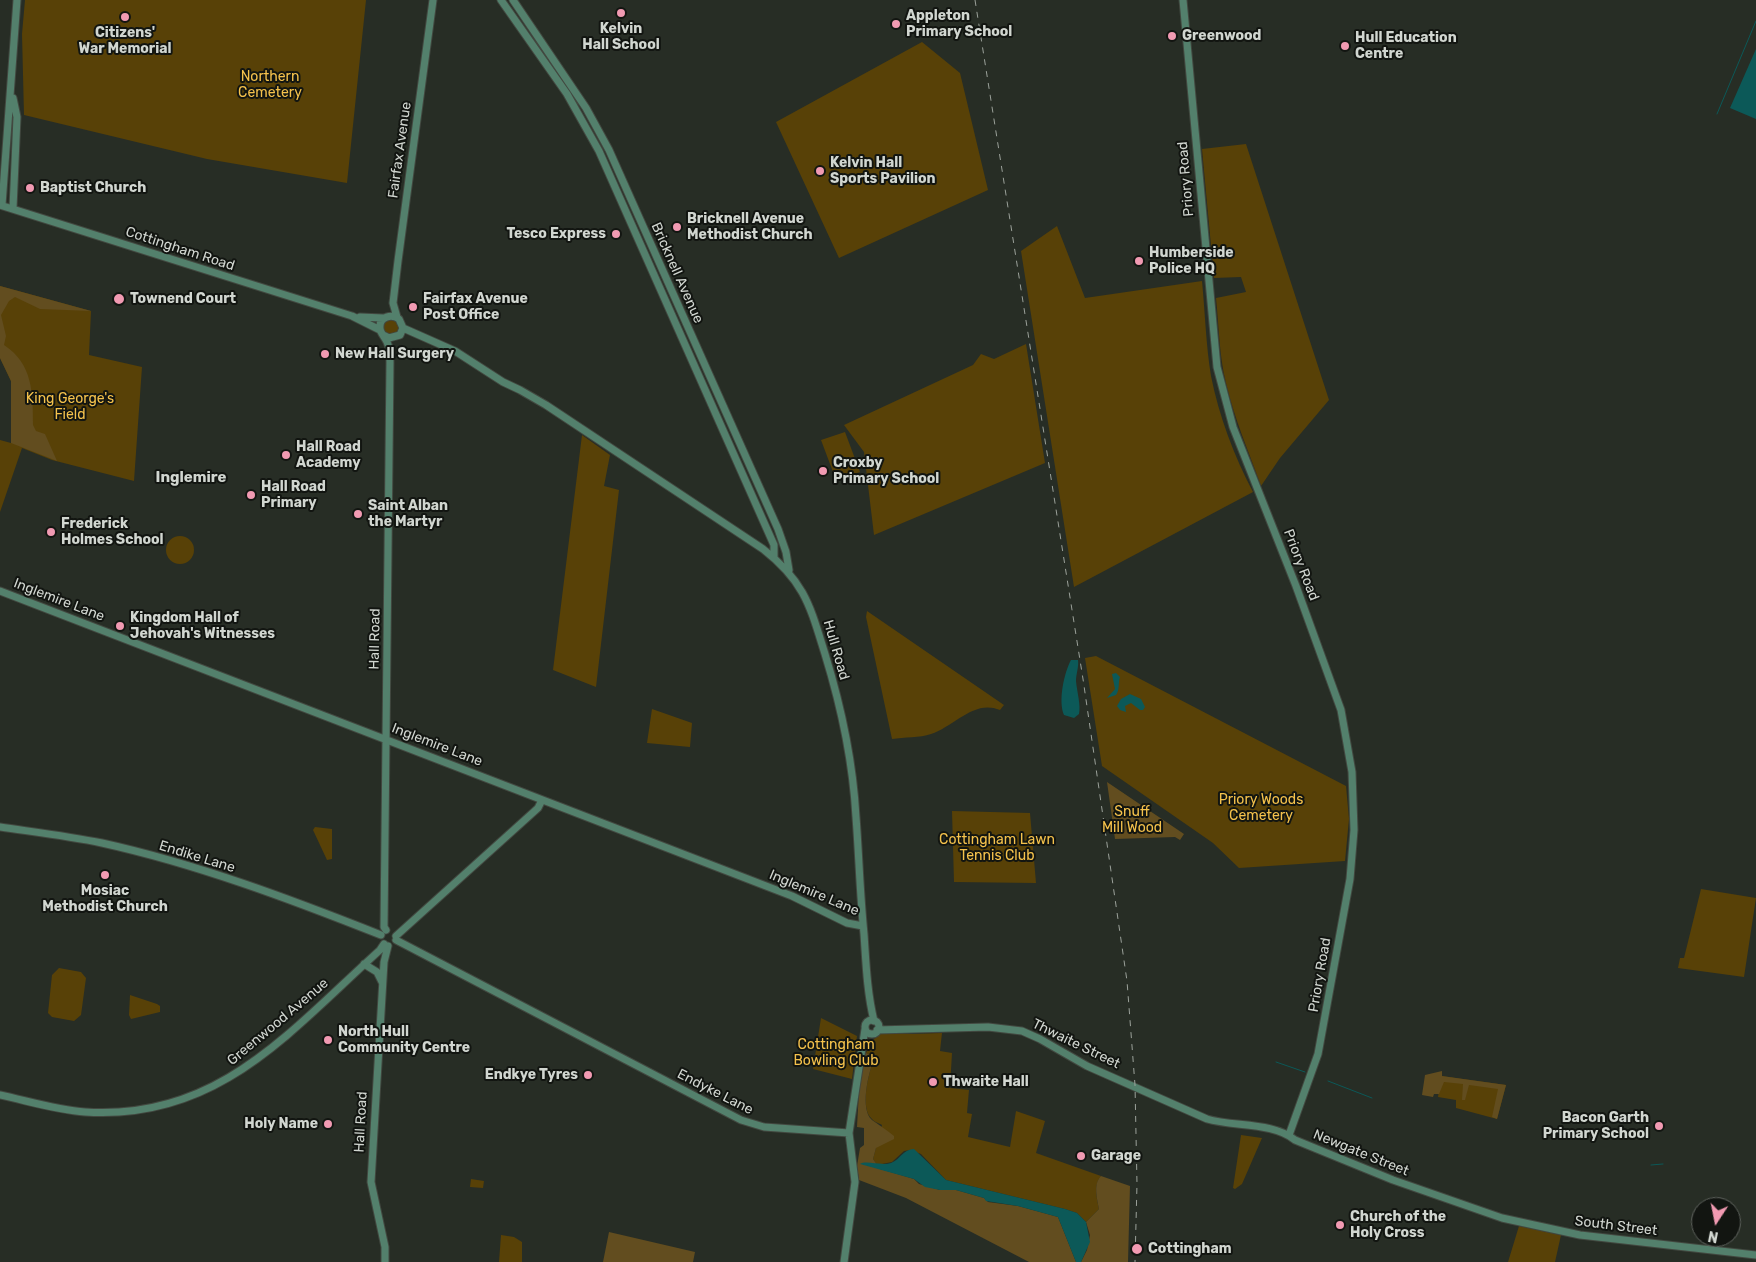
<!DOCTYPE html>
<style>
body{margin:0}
#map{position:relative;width:1756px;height:1262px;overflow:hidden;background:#272d25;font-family:Rubik,sans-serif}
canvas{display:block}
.north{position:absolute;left:1691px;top:1197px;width:50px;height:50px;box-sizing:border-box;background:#121511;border:1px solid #5e625d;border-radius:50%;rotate:191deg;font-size:14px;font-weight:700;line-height:20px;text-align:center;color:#d1d6d0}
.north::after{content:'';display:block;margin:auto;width:18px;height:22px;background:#f19ab2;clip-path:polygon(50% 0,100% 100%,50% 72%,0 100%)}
</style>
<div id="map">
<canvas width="1756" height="1262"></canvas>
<div class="north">N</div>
</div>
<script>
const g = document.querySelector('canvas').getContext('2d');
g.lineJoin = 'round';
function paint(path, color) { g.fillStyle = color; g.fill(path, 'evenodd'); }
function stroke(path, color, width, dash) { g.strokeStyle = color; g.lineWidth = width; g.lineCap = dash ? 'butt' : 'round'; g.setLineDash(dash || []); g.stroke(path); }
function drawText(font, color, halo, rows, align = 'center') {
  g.font = font + ' Rubik,sans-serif'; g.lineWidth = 4; g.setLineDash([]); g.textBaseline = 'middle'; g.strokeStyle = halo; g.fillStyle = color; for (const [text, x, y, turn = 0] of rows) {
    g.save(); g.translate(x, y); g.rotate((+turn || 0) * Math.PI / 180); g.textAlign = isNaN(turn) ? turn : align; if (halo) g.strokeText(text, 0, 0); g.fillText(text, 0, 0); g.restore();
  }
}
const green = new Path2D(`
 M 25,0 L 366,0 L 347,183 L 207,159 L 24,115 L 22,34 Z
 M 922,42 L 960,73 L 988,190 L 839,258 L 776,122 Z
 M 1246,144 L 1329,400 L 1280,458 L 1261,486 C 1249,452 1234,418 1226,383 C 1219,355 1219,326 1216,298 L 1246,292 L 1241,277 L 1214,278 L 1202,149 Z
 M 1057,226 L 1085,298 L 1202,281 C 1205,312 1206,345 1211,376 C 1219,416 1234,456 1253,492 L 1074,587 L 1021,251 Z
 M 0,286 L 91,311 L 89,355 L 142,367 L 134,481 L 52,460 L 22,448 L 0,512 L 0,440 L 11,443 L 11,381 L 0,358 Z
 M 388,318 L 398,322 L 400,330 L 394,336 L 383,332 L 382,324 Z
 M 1026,344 L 1045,463 L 874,535 L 864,452 L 844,425 L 973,365 L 981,354 L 994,359 Z
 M 845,432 L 860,472 L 836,480 L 821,440 Z
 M 582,435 L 610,455 L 604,486 L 619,490 L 596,687 L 553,670 Z
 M166 550a14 14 0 1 1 28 0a14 14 0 1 1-28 0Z
 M 867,611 L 1004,705 L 1000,710 C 974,699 955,726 931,734 C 920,738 904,737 892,739 L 866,617 Z
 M 1096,656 L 1346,786 L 1349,819 L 1345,861 L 1239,868 L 1213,843 L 1102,766 L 1085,658 Z
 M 652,709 L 692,723 L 690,747 L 647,743 Z
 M 952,811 L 1030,813 L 1036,883 L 954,882 Z
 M 315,827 L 332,829 L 332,859 L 327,860 L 313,830 Z
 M 1701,889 L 1756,898 L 1744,977 L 1678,968 L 1680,958 L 1684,958 Z
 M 59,968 L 81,972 L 86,978 L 81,1015 L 74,1021 L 52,1017 L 48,1013 L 52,975 Z
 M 130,995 L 157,1004 L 160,1006 L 160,1012 L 131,1019 L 129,1015 Z
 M 821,1018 L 857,1036 L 852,1079 L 813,1069 Z
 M 882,1032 L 912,1034 L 942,1033 L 940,1051 L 952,1053 L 950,1088 L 969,1090 L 967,1113 L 972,1114 L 968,1137 L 1010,1147 L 1016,1111 L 1045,1121 L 1036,1153 L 1101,1176 C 1093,1185 1097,1198 1099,1209 L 1086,1222 L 1077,1213 L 1065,1209 L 946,1180 L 921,1154 L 910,1150 L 904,1151 L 892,1162 L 877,1165 L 873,1159 L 882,1125 C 879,1123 874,1122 872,1119 C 860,1109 868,1075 873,1062 L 870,1055 L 866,1053 L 872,1041 Z
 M 1441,1076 L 1506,1085 L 1497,1119 L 1456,1108 L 1456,1100 L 1438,1097 Z
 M 1241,1135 L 1262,1138 L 1242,1184 L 1235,1189 L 1233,1188 Z
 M 471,1179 L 484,1181 L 483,1188 L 470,1187 Z
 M 1519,1226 L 1561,1235 L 1555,1262 L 1508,1262 Z
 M 501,1235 L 514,1237 L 522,1242 L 522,1262 L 499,1262 Z`);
const forest = new Path2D(`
 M 0,286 L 91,311 L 40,309 L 15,297 L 9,301 L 1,315 L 6,336 L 4,345 C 33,364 33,393 33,425 L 36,431 L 45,434 L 57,461 L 11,443 L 11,381 L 0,358 Z
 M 1107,782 L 1184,834 L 1180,840 L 1175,837 L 1115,839 Z
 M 866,1053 L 870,1055 L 873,1062 C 868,1075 860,1109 872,1120 C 879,1125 887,1130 894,1136 L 894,1139 L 876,1148 L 873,1159 L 880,1169 L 914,1179 L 919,1184 L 940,1190 L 956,1190 L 984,1198 L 988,1202 L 1018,1206 L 1058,1217 L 1076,1262 L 1029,1262 L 906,1198 L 859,1180 L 857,1166 L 860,1148 L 864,1145 L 864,1128 L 857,1127 L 860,1072 Z
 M 1442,1071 L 1442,1076 L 1506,1085 L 1497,1119 L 1492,1117 L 1498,1089 L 1469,1085 L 1465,1100 L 1462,1100 L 1463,1084 L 1444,1082 L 1439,1094 L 1434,1094 L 1433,1097 L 1422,1095 L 1425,1075 Z
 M 1101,1176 L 1130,1186 L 1128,1262 L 1081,1262 L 1087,1250 L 1090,1235 L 1086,1222 L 1099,1209 C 1097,1198 1093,1184 1101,1176 Z
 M 609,1232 L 695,1252 L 693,1262 L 603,1262 Z`);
const water = new Path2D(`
 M 1756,49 L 1756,119 L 1730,108 Z
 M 1071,660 L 1078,660 C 1079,667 1076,674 1076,681 C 1077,692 1081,705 1079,714 L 1074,718 L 1064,715 C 1058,701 1064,673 1071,660 Z
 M 1116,673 L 1120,677 C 1118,682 1120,690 1116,695 L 1107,698 L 1115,689 L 1112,674 Z
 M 1130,694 L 1141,699 L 1145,707 L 1143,710 L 1140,710 L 1131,703 L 1125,706 L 1126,712 L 1120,710 L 1117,706 L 1121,699 Z
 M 914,1149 L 946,1180 L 1065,1209 L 1077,1213 L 1086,1222 L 1090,1242 L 1081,1262 L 1076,1262 L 1058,1217 L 1018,1206 L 986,1201 L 984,1198 L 956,1190 L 940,1190 L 925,1187 L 914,1179 L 860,1164 C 866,1160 881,1166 891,1163 C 901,1159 903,1149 914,1149 Z`);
const stream = new Path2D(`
 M 1717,114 L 1756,21
 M 1276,1062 L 1305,1072
 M 1328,1081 L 1372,1098
 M 1651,1165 L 1663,1164`);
const secondary = new Path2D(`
 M 501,0 L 567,94 L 599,151 L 774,545 L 774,557
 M 513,0 L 586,108 L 609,150 L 778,529 L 786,552 L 789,570
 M 1183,0 L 1217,367 L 1233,427 L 1296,586 L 1341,710 L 1352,772 L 1354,830 L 1350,879 L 1318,1054 L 1289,1135
 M 13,98 L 17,117 L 13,208
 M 0,205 L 352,316 L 380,330
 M 2,205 L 17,0
 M 360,317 L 383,318
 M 397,317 L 393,303 L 398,261 L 433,0
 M 403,328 L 455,351 L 503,382 L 520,390 L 546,405 L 763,549 C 805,582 810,606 825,654 C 841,706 853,763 856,817 C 859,856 860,895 864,934 C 866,963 867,992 874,1021
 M 383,335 L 389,338 L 400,335 L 403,328 L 399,319 C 392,314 379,316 380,328 C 380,333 385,337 387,342 C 390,348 390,355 390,362 L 384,927 L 386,930
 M 0,591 L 792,896 L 847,923 L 863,926
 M 0,827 C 34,832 68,836 102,843 C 197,864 290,899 381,935
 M 396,936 L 538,808 L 542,800
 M 396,940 L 741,1120 L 764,1127 L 849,1133
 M 364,964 L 377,972 L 382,982
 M865 1027a7 7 0 1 1 14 0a7 7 0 1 1-14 0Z
 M 877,1030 L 988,1027 L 1022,1031 L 1040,1039 L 1087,1066 L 1207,1119 C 1234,1127 1273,1122 1295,1140 L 1393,1180 L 1502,1218 L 1580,1235 L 1756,1255
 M 0,1095 C 28,1101 57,1110 85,1112 C 218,1121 290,1031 380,950 L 384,944
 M 385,1262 L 385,1247 L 371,1182 L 384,962 L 388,946
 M 844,1262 L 855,1182 L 849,1133 L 865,1029`);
const rail = new Path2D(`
 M 975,0 L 1083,679 L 1127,981 L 1135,1085 L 1137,1184 L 1135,1262`);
const markers = [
 [621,13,5,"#f19ab2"],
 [125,17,5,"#f19ab2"],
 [896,24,5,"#f19ab2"],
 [1172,36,5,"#f19ab2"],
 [1345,46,5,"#f19ab2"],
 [820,171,5,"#f19ab2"],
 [30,188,5,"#f19ab2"],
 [677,227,5,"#f19ab2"],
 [616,234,5,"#f19ab2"],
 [1139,261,5,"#f19ab2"],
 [119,299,6,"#f19ab2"],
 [413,307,5,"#f19ab2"],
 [325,354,5,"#f19ab2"],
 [286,455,5,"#f19ab2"],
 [823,471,5,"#f19ab2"],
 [251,495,5,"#f19ab2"],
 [358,514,5,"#f19ab2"],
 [51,532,5,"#f19ab2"],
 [120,626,5,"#f19ab2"],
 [105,875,5,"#f19ab2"],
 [328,1040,5,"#f19ab2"],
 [588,1075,5,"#f19ab2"],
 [933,1082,5,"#f19ab2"],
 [328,1124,5,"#f19ab2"],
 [1659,1126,5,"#f19ab2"],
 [1081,1156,5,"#f19ab2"],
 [1340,1225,5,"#f19ab2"],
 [1137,1249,6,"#f19ab2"]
];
const poiNames = [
 ["Appleton",906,16],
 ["Primary School",906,32],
 ["Kelvin",621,29,"center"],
 ["Hall School",621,45,"center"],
 ["Citizens'",125,33,"center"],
 ["War Memorial",125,49,"center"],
 ["Greenwood",1182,36],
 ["Hull Education",1355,38],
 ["Centre",1355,54],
 ["Kelvin Hall",830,163],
 ["Sports Pavilion",830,179],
 ["Baptist Church",40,188],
 ["Bricknell Avenue",687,219],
 ["Methodist Church",687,235],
 ["Tesco Express",606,234,"right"],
 ["Humberside",1149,253],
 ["Police HQ",1149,269],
 ["Townend Court",130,299],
 ["Fairfax Avenue",423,299],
 ["Post Office",423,315],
 ["New Hall Surgery",335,354],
 ["Hall Road",296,447],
 ["Academy",296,463],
 ["Croxby",833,463],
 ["Primary School",833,479],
 ["Hall Road",261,487],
 ["Primary",261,503],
 ["Saint Alban",368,506],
 ["the Martyr",368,522],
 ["Frederick",61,524],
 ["Holmes School",61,540],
 ["Kingdom Hall of",130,618],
 ["Jehovah's Witnesses",130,634],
 ["Mosiac",105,891,"center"],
 ["Methodist Church",105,907,"center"],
 ["North Hull",338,1032],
 ["Community Centre",338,1048],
 ["Endkye Tyres",578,1075,"right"],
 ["Thwaite Hall",943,1082],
 ["Bacon Garth",1649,1118,"right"],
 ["Primary School",1649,1134,"right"],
 ["Holy Name",318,1124,"right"],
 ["Garage",1091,1156],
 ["Church of the",1350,1217],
 ["Holy Cross",1350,1233],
 ["Cottingham",1148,1249]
];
const parkNames = [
 ["Northern",270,77],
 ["Cemetery",270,93],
 ["King George's",70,399],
 ["Field",70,415],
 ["Priory Woods",1261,800],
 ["Cemetery",1261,816],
 ["Snuff",1132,812],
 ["Mill Wood",1132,828],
 ["Cottingham Lawn",997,840],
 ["Tennis Club",997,856],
 ["Cottingham",836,1045],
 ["Bowling Club",836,1061]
];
const streetNames = [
 ["Fairfax Avenue",400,150,-82],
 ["Priory Road",1186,179,-95],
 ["Cottingham Road",180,249,18],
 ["Bricknell Avenue",677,273,66],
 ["Priory Road",1301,565,69],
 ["Inglemire Lane",59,600,21],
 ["Hall Road",375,639,-89],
 ["Hull Road",836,650,74],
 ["Inglemire Lane",437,745,21],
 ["Endike Lane",197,857,17],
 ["Inglemire Lane",814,893,23],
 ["Priory Road",1320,975,-80],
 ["Greenwood Avenue",278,1022,-40],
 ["Thwaite Street",1076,1044,26],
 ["Endyke Lane",715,1092,27],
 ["Hall Road",361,1122,-87],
 ["Newgate Street",1361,1153,22],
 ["South Street",1616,1226,7]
];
const neighbourhoodNames = [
 ["Inglemire",191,478]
];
paint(green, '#584107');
paint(forest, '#624d1f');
paint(water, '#0c5958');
stroke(stream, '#0c5958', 1);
stroke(secondary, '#424840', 9);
stroke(secondary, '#53806c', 7);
stroke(rail, '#9ca29b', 1, [6, 6]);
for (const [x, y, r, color] of markers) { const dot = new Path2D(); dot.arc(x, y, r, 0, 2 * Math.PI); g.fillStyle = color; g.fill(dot); stroke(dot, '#121511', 2); }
drawText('bold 14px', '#d1d6d0', '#121511', poiNames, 'left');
drawText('14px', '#f5c24c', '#121511', parkNames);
drawText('14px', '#d1d6d0', '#121511', streetNames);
drawText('bold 15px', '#d1d6d0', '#121511', neighbourhoodNames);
</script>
